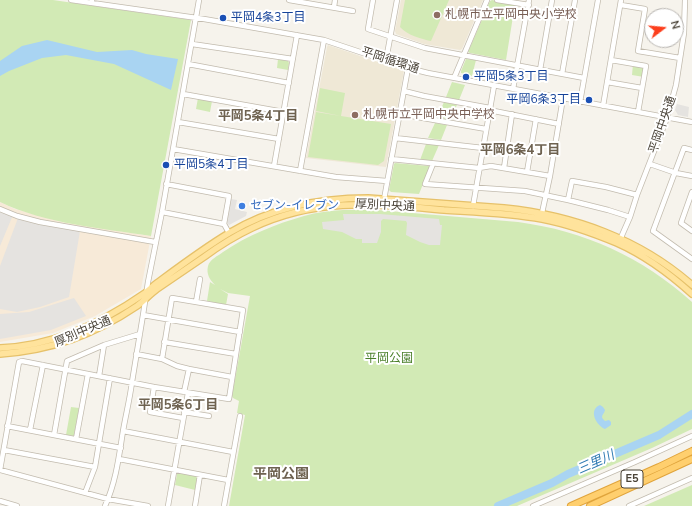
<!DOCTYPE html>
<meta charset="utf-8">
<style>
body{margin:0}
#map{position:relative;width:692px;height:506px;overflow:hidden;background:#f6f3ec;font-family:"Nunito Sans",sans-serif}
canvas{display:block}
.north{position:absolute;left:644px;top:8px;width:40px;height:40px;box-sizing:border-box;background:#fff;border:1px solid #b7b4b0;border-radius:50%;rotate:74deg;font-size:11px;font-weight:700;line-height:16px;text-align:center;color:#4b4439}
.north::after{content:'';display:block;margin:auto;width:14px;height:18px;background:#fc3f1d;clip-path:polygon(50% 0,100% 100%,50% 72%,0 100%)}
</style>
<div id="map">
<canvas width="692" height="506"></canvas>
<div class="north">N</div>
</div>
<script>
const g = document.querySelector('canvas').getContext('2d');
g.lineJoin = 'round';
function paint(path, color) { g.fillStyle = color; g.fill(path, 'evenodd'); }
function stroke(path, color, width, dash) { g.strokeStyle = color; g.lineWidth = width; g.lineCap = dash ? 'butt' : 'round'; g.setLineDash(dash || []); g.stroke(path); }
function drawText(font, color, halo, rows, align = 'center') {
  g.font = font + ' "Nunito Sans","Noto Sans JP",sans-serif'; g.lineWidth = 4; g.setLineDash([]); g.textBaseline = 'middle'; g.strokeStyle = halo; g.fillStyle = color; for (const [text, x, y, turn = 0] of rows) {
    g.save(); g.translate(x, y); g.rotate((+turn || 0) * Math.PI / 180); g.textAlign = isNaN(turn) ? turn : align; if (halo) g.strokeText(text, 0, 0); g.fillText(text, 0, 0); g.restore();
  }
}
const commercial = new Path2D(`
 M 0,202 L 15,209 L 62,222 L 151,236 L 141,289 L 95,316 L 53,333 L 0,342 Z`);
const education = new Path2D(`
 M 401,0 L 483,0 L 462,49 L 460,50 L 424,44 L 396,34 L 395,31 Z
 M 328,45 L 404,71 L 386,167 L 306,158 L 327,47 Z`);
const green = new Path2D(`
 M 0,0 L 53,0 L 191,20 L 151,236 C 101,228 46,224 0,202 Z
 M 405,0 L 449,0 L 431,41 C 421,39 407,35 400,27 Z
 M 492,0 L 515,4 L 506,60 L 470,53 L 468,52 L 490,1 Z
 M 278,59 L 288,61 L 289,63 L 288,70 L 277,68 Z
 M 466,59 L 476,60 L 472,76 L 461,73 L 461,71 Z
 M 633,64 L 646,66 L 644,77 L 632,75 Z
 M 452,82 L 465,85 L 459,100 L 446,97 Z
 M 320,88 L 345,93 L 341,116 L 316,111 Z
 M 198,98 L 212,101 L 210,112 L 196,109 Z
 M 444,102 L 457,105 L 450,119 L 437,118 Z
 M 316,112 L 391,124 L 384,161 L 378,165 L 308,157 Z
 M 435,123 L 447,125 L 441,140 L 428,138 Z
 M 426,144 L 439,145 L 432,161 L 420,160 Z
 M 395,163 L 429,166 L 430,167 L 419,194 L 391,192 L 389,190 L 394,164 Z
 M 343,210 L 377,210 L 518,222 C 585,231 642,257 692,302 L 692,429 L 652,448 L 517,506 L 229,506 L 245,415 L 237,413 L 239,401 L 233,398 L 232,396 L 250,296 L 228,293 L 220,289 L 228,294 L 226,305 L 207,301 L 210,282 L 215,285 C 210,280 206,274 208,266 C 210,259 218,256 223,252 C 248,235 276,224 304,216 C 317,212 330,211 343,210 Z
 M 71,407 L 79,408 L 74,435 L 73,436 L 66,435 Z
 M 179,473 L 196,476 L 197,478 L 195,490 L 175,485 L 177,474 Z
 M 692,485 L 692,506 L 644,506 Z`);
const parking = new Path2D(`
 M 677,104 L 689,107 L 688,117 L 678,115 L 675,110 Z
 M 231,199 L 237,200 L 235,209 L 247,212 L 246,216 L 229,225 L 227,223 Z
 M 0,209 L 13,215 L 0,246 Z
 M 343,214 L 380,214 L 439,219 L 440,225 L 442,225 L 440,245 L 429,245 L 420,242 L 406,235 L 407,223 L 406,221 L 383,219 L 381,221 L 381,232 L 377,243 L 362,243 L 362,239 L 356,239 L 342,232 L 323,229 L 322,222 L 344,220 Z
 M 18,218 L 80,231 L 69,297 L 40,307 L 17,312 L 0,309 L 0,266 Z
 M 74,298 L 86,316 L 51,330 L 0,339 L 0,314 L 29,312 Z`);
const water = new Path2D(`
 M 47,40 L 97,52 L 132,50 L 146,54 L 178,59 L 171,90 L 114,64 L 66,55 L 42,58 L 9,71 L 0,76 L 0,61 L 22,46 Z
 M 600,405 L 603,407 L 605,410 C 604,415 599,416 605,421 L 609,420 L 611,422 L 611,425 L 605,429 C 596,425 588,410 600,405 Z`);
const river = new Path2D(`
 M 498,506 L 552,483 L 568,474 L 659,435 L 692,414`);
const minor = new Path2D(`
 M 71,0 L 92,3
 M 92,0 L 92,3 L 204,19 L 324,40 L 408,68 L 428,73 L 692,122
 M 289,0 L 353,11
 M 373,0 L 368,29 L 425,48 L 584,78
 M 497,0 L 529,5
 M 621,5 L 645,9 L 638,51 L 680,58
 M 334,7 L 335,0
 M 192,44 L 293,59
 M 386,60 L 397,0
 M 611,60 L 646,66 L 638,112
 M 188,64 L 289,83
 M 540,70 L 552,0
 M 562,74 L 575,0
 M 454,78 L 487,0
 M 607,82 L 642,88
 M 513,89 L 529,0
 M 404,91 L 424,96 L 490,108
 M 183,94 L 284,112
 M 580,102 L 598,0
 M 603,106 L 621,0
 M 489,110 L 559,124
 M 400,114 L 486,129
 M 178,122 L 279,139
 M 395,138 L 483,148
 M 173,149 L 336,177 L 387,181
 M 692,150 L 684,148 L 653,231 L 692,259
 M 391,159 L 479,168 L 491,166 L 550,176
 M 433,164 L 425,184 L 525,191 L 568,200 L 608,210 L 630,217
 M 650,164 L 676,173 L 692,176
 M 274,166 L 297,35
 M 504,168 L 512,114
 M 300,171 L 324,40
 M 527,172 L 536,119
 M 166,184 L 229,196 L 224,224 L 229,233
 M 692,192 L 681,223 L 692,231
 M 568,200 L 572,181 L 606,187 L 637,195
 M 383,205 L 408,68
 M 473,206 L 494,86
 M 0,209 L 17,216 L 40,222 L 155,242
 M 162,212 L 224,224
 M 542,213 L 550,176 L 563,98
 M 619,242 L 630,217 L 637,195 L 667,118 L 676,85 L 684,33 L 685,0
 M 196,302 L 200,279
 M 143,315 L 240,332
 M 164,342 L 236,354
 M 136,354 L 162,359 L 177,366 L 189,369 L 232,377
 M 99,376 L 104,345
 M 154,387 L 150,412 L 183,418
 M 184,392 L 189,369
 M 184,412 L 209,416
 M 7,426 L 121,448
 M 30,430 L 43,365
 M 123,431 L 233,452
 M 54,435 L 67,361 L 104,345 L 140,334
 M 76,439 L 88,374
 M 4,450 L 95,467
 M 119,459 L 228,480
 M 85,493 L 95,467 L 110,378
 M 0,501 L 17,506
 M 105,506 C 116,482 119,456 123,431 C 126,414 130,398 132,382 L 143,315 L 148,282 L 162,212 L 199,0
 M 148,506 L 108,499 L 0,470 L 19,362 L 22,361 L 154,387 L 229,399 L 243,310 L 196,302 L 172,298 L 162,359
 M 168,506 L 188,393
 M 195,506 L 200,475
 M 224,506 L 240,416
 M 533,506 L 635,462 L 692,436
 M 629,506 L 692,478`);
const major = new Path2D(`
 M 0,348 C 53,346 102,323 145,293 C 149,290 153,286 157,283 C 180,266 204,248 229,233 C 272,207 318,198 368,198 L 504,208 C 573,215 640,239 692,285
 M 0,354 C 52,350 94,335 137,306 C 144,301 150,294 157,289 C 173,278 188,268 204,257 C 219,246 235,236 252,228 C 317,197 376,204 444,210 C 477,212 510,213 542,219 C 568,224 593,233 617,243 C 644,255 670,274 692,294`);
const highway = new Path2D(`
 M 571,506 L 659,467 L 692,451
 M 590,506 L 692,459`);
const markers = [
 [437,15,4,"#8d6e63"],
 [223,18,4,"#1a4fb4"],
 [466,77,4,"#1a4fb4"],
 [589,100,4,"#1a4fb4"],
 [355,115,4,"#8d6e63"],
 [166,165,4,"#1a4fb4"],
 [242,206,4,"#3f7fe0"]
];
const shields = [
 [632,479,22]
];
const shieldNames = [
 ["E5",632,479]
];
const educationNames = [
 ["札幌市立平岡中央小学校",445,15],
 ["札幌市立平岡中央中学校",363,115]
];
const transitNames = [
 ["平岡4条3丁目",231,18],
 ["平岡5条3丁目",474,77],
 ["平岡6条3丁目",581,100,"right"],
 ["平岡5条4丁目",174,165]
];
const streetNames = [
 ["平岡循環通",390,61,18],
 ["平岡中央通",663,125,-71],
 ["厚別中央通",385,206,3],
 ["厚別中央通",83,332,-23]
];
const shopNames = [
 ["セブン-イレブン",250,206]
];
const parkNames = [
 ["平岡公園",389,359]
];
const neighbourhoodNames = [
 ["平岡5条4丁目",258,117],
 ["平岡6条4丁目",520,151],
 ["平岡5条6丁目",178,406]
];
const waterNames = [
 ["三里川",596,463,-24]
];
const quarterNames = [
 ["平岡公園",281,475]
];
paint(commercial, '#f7ead8');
paint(education, '#efe8d6');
paint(green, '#d2eab5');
paint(parking, '#e5e3e0');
paint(water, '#a9d4f2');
stroke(river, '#a9d4f2', 8);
stroke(minor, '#c2bbae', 6);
stroke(major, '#e6c16a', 8);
stroke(highway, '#e0a43c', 8);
stroke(minor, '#fff', 4.5);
stroke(major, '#ffe39c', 5.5);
stroke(highway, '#ffcf6e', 6);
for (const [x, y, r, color] of markers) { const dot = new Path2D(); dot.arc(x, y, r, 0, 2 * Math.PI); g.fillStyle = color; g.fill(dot); stroke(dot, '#fff', 1.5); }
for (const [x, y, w] of shields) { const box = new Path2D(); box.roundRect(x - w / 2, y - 9, w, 18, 3); g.fillStyle = '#fff'; g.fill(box); stroke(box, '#4b4439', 1); }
drawText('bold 11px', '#4b4439', null, shieldNames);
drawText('12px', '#785e54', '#fff', educationNames, 'left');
drawText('12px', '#164399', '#fff', transitNames, 'left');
drawText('12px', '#4b4439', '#fff', streetNames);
drawText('12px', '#366cbe', '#fff', shopNames, 'left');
drawText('12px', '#4a7f2a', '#fff', parkNames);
drawText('bold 13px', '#6e6250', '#fff', neighbourhoodNames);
drawText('italic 13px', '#2e7ab2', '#fff', waterNames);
drawText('bold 14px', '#6e6250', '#fff', quarterNames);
</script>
